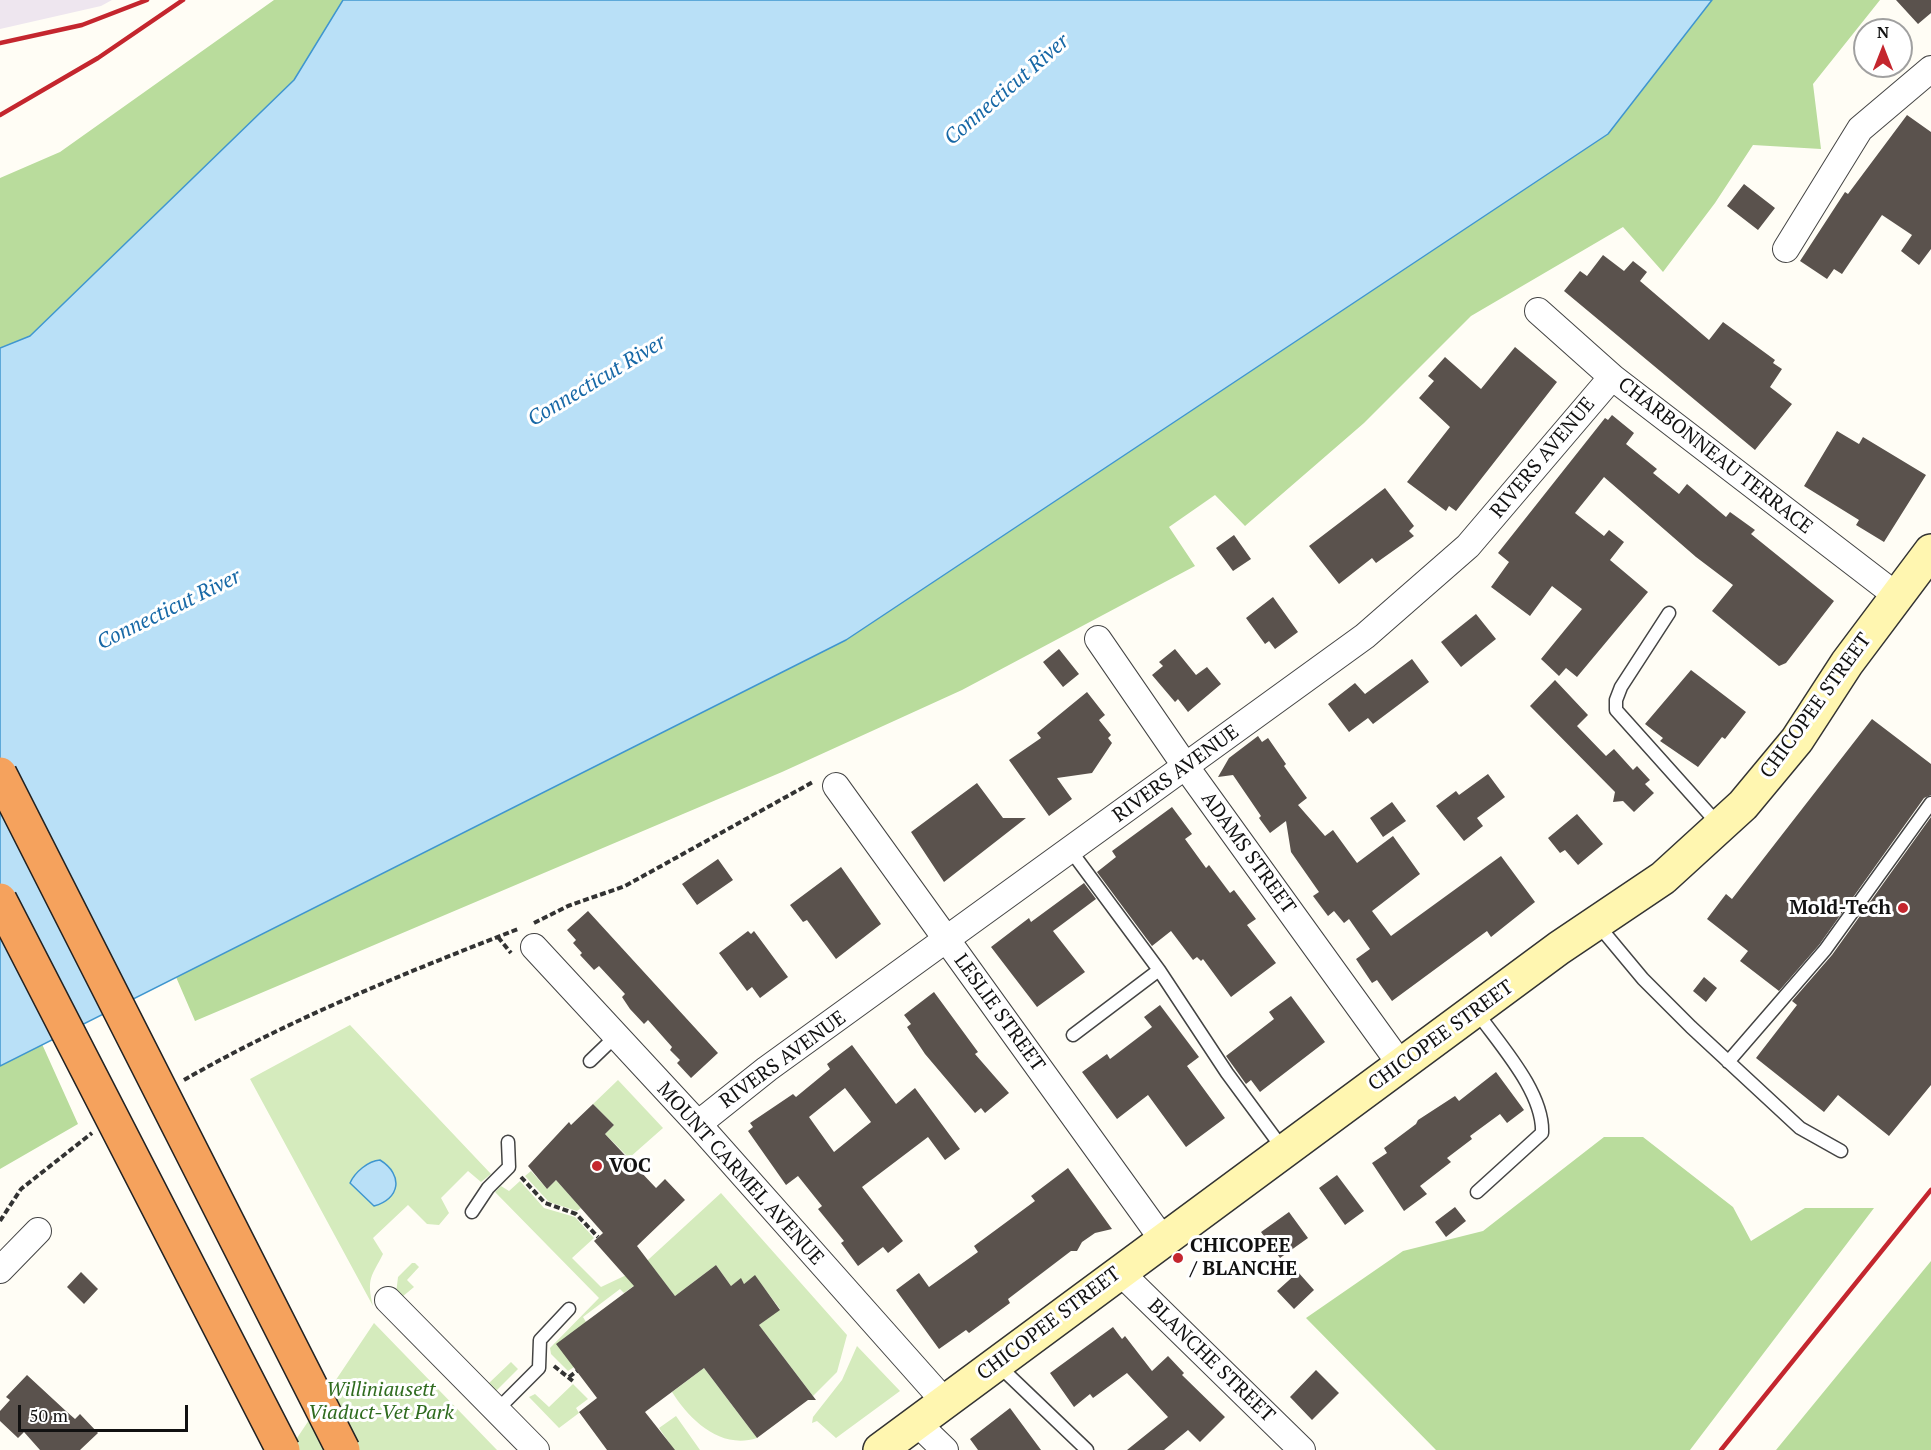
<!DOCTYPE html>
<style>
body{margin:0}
#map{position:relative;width:1931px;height:1450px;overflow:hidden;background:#fffdf5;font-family:"PT Serif",serif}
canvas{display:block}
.north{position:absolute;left:1853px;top:18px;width:60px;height:60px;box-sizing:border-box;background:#fff;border:2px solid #a0a0a0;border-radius:50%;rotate:0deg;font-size:16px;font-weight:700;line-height:24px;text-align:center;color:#111}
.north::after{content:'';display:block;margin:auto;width:21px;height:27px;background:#c4262e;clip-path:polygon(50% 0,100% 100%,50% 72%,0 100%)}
.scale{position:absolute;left:18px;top:1405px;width:170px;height:27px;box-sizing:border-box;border:3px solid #111;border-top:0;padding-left:8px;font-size:18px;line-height:21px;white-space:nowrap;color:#111;-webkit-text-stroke:4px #fff;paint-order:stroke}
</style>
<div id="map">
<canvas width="1931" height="1450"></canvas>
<div class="north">N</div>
<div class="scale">50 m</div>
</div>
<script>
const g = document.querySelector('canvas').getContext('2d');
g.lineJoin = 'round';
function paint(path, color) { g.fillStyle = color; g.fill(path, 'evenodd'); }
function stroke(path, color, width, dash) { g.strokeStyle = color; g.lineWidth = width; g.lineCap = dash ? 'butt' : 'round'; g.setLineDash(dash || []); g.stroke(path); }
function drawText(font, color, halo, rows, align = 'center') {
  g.font = font + ' "PT Serif",serif'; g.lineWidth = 6; g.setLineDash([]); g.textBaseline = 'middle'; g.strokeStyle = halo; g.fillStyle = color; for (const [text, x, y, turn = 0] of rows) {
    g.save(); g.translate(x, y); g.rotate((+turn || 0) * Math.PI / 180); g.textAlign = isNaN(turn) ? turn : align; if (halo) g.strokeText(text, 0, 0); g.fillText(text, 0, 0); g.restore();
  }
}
const industrial = new Path2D(`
 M 0,0 L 112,0 L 101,6 L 0,29 Z`);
const green = new Path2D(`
 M 350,1025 L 491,1174 L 481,1182 L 468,1171 L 441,1198 L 449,1213 L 439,1225 L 427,1224 L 408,1205 L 373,1238 L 383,1254 C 372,1276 366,1278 373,1306 L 250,1079 Z
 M 618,1080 L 663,1128 L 629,1158 L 605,1134 L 614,1125 L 593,1104 Z
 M 531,1171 L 547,1189 L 556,1180 L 581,1208 L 577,1211 L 549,1202 L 525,1176 Z
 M 520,1181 L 544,1208 L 575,1217 L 594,1238 L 572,1258 L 601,1287 L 637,1270 L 721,1193 L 847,1335 L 837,1372 L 813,1396 L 759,1325 L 780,1309 L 755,1276 L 744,1284 L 740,1279 L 731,1286 L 716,1265 L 675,1296 L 655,1270 L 624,1293 L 620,1289 L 583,1317 L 586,1322 L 574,1367 L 568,1371 L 551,1354 L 550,1348 L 599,1298 L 495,1192 L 501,1186 L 509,1191 Z
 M 412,1263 L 415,1263 L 419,1267 L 407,1280 L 414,1287 L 402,1297 L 396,1294 L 398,1277 Z
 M 374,1323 L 497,1450 L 289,1450 Z
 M 857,1346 L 900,1391 L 836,1438 L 817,1421 L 812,1423 L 813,1417 L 842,1380 Z
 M 511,1362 L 518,1369 L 496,1391 L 488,1384 Z
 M 704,1368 L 757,1438 C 720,1450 689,1419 672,1392 Z
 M 573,1384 L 588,1399 L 576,1408 L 579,1413 L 559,1428 L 529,1397 L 535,1394 L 549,1407 Z
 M 676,1416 L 700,1450 L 674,1450 L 659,1428 Z`);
const forest = new Path2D(`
 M 274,0 L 343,0 L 294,80 L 30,336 L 0,348 L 0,178 L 60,152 Z
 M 1712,0 L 1880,0 L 1813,84 L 1821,149 L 1753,145 L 1715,203 L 1663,272 L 1623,227 L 1471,316 L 1364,423 L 1245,526 L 1215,495 L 1169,527 L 1195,566 L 962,690 L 782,772 L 195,1021 L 176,977 L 846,640 L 1608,134 Z
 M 42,1044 L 78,1124 L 0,1169 L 0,1066 Z
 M 1604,1137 L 1643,1137 L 1733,1207 L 1751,1241 L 1805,1208 L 1874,1208 L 1690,1450 L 1436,1450 L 1306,1318 L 1403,1251 L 1483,1231 Z
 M 1931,1261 L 1931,1450 L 1776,1450 Z`);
const water = new Path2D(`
 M 343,0 L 1712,0 L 1608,134 L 846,640 L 0,1066 L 0,348 L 30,336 L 294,80 Z
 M 380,1160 C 404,1175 400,1199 374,1206 L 350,1183 C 355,1172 368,1161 380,1160 Z`);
const building = new Path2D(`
 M 1896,0 L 1931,0 L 1931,13 L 1918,24 Z
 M 1907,115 L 1931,132 L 1931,249 L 1919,265 L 1901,251 L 1912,235 L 1882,215 L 1842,274 L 1834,269 L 1827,279 L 1800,261 L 1845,192 L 1848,194 Z
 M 1744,184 L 1775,208 L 1758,230 L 1727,206 Z
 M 1603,255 L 1624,271 L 1633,261 L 1647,272 L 1640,281 L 1709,340 L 1723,322 L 1775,360 L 1773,363 L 1782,369 L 1770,387 L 1792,404 L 1755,450 L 1564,291 L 1580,271 L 1587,276 Z
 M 1515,347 L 1557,382 L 1456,511 L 1449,506 L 1446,511 L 1407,482 L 1450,427 L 1419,398 L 1434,381 L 1428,376 L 1445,357 L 1481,389 Z
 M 1612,415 L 1634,433 L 1626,444 L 1657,469 L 1653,473 L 1679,494 L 1687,484 L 1726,517 L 1730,512 L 1755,530 L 1751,534 L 1834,601 L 1786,663 L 1779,666 L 1712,611 L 1733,585 L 1696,557 L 1604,477 L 1575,513 L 1604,536 L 1609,530 L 1624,542 L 1610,560 L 1648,592 L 1577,677 L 1566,668 L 1559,676 L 1541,659 L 1582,609 L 1552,586 L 1530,616 L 1491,587 L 1509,562 L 1498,553 L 1605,418 L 1608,420 Z
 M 1837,431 L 1859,444 L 1863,437 L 1926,475 L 1884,542 L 1856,525 L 1859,520 L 1804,486 Z
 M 1385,488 L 1414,526 L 1409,531 L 1414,536 L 1376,563 L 1372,558 L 1339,584 L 1309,546 Z
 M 1234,535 L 1251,559 L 1233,571 L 1216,548 Z
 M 1273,597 L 1298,632 L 1275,649 L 1269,641 L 1265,644 L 1246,618 Z
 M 1476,614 L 1496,639 L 1461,667 L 1441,642 Z
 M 1059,649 L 1079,674 L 1063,687 L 1043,662 Z
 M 1175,649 L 1196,675 L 1207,667 L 1221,684 L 1188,712 L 1178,699 L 1175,702 L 1152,675 L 1163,666 L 1159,662 Z
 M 1412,659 L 1429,682 L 1373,724 L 1368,718 L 1349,732 L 1328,704 L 1355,683 L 1365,694 Z
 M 1691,670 L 1746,712 L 1725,739 L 1722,737 L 1698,767 L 1660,741 L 1663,738 L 1645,724 Z
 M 1555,680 L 1588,715 L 1577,726 L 1606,756 L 1614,749 L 1633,770 L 1637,766 L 1650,780 L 1645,784 L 1654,793 L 1634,812 L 1623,801 L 1613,802 L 1615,792 L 1530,706 Z
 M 1087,692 L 1105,715 L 1099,720 L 1111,735 L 1108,738 L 1112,743 L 1092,773 L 1057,778 L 1072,799 L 1049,816 L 1009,760 L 1041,738 L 1037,733 Z
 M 1872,719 L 1931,764 L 1931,795 L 1924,798 L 1819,945 L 1779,991 L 1740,961 L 1748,951 L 1707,919 L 1726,894 L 1732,899 Z
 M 1258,736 L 1262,742 L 1268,738 L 1286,764 L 1284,766 L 1307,798 L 1298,805 L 1325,836 L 1333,830 L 1357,863 L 1393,836 L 1420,874 L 1372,911 L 1391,936 L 1501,856 L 1535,902 L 1491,937 L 1487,931 L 1392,1001 L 1377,980 L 1372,983 L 1356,959 L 1370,949 L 1349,919 L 1344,923 L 1334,911 L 1328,916 L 1313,896 L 1319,892 L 1291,852 L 1286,821 L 1270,833 L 1259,818 L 1261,816 L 1233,775 L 1218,777 L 1229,758 Z
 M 1488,774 L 1505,797 L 1477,818 L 1483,826 L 1464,841 L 1436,806 L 1456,791 L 1459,795 Z
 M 977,783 L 1003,818 L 1026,818 L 944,882 L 911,832 Z
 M 1392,802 L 1406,821 L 1383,837 L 1370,818 Z
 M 1172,807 L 1192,834 L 1185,839 L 1206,868 L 1209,865 L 1230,893 L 1234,890 L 1256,919 L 1247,925 L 1276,963 L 1231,997 L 1203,959 L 1201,961 L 1197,957 L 1193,960 L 1171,931 L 1152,946 L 1097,872 L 1116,857 L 1112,851 Z
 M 1577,814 L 1603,844 L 1578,865 L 1565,850 L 1560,853 L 1548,838 Z
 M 1931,817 L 1931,1085 L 1889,1136 L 1838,1095 L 1824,1112 L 1756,1058 L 1797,1005 L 1792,1001 L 1832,955 Z
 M 718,859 L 733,880 L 697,905 L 682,884 Z
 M 841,867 L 881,924 L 836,959 L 807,920 L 803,922 L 790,905 Z
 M 1084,883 L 1096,899 L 1053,931 L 1085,972 L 1037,1007 L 991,947 L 1029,918 L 1031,922 Z
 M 588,911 L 718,1053 L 691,1078 L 677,1063 L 680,1060 L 670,1050 L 672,1047 L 648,1020 L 644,1024 L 630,1009 L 622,997 L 625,994 L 599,966 L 594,970 L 580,955 L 582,953 L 573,943 L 576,940 L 567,930 Z
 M 748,931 L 751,934 L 754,931 L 788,977 L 760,998 L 752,987 L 747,991 L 719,953 Z
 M 1704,977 L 1717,988 L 1706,1002 L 1693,991 Z
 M 934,992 L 978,1052 L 975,1054 L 1009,1093 L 985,1113 L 981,1108 L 975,1113 L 925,1054 L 907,1027 L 911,1024 L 904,1015 Z
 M 1291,996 L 1325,1042 L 1260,1092 L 1251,1080 L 1246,1084 L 1226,1056 L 1274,1019 L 1269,1012 Z
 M 1160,1005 L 1199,1057 L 1187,1066 L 1225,1118 L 1186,1147 L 1148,1095 L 1117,1119 L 1082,1072 L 1107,1054 L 1110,1059 L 1152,1027 L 1144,1017 Z
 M 852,1045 L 896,1104 L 915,1088 L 960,1149 L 945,1160 L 928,1137 L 862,1187 L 903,1241 L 888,1253 L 883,1247 L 858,1266 L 841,1243 L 844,1241 L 818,1209 L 822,1206 L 798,1176 L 786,1185 L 748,1131 L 753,1127 L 750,1123 L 793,1094 L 796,1097 L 830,1069 L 827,1064 ZM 845,1088 L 871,1122 L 834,1152 L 809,1117 Z
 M 1496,1072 L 1524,1110 L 1507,1123 L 1500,1114 L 1470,1136 L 1472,1139 L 1447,1158 L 1451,1162 L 1420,1186 L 1427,1194 L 1404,1211 L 1372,1163 L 1387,1153 L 1384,1148 L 1416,1124 L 1418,1120 L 1455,1096 L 1459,1101 Z
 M 593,1104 L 614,1125 L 605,1134 L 656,1188 L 665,1179 L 685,1200 L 637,1246 L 675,1296 L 716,1265 L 731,1286 L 741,1278 L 744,1284 L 755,1275 L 780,1310 L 759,1325 L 816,1400 L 808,1400 L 757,1438 L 704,1368 L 645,1412 L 675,1450 L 607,1450 L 579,1412 L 597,1398 L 556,1344 L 634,1286 L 594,1241 L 603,1233 L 556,1180 L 547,1189 L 528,1166 L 569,1122 L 571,1125 Z
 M 1068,1168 L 1112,1229 L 1095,1233 L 1082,1242 L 1077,1251 L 1071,1251 L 1008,1299 L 1010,1303 L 969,1333 L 966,1330 L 939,1349 L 896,1290 L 919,1273 L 929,1287 L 978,1252 L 974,1246 L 1035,1201 L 1031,1196 Z
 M 1337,1175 L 1364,1211 L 1345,1225 L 1319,1188 Z
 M 1455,1207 L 1466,1221 L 1446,1237 L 1435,1222 Z
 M 1289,1212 L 1308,1238 L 1280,1258 L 1261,1232 Z
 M 81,1272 L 98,1289 L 84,1304 L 67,1287 Z
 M 1298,1272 L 1314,1290 L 1294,1309 L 1277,1291 Z
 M 1113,1327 L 1122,1339 L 1125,1336 L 1152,1371 L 1168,1356 L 1184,1373 L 1182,1375 L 1225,1417 L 1200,1442 L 1188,1430 L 1164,1450 L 1127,1450 L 1168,1417 L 1127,1373 L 1093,1398 L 1090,1394 L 1074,1407 L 1050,1373 Z
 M 1316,1370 L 1339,1393 L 1312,1420 L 1290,1397 Z
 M 27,1375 L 67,1412 L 75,1419 L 80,1414 L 98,1433 L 80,1450 L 40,1450 L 24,1432 L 18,1438 L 0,1421 L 0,1411 L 10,1400 L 6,1397 Z
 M 1010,1408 L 1041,1450 L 978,1450 L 970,1439 Z`);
const path = new Path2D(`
 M 534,923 L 568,906 L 625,886 L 813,782
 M 498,937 L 511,953
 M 184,1080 C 290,1019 405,973 518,929
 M 521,1177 L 545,1203 L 576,1214 L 598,1237
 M 0,1221 L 21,1189 L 92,1133
 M 554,1366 L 574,1382
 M 569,1377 L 577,1371`);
const lane = new Path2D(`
 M 1669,613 L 1621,687 L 1616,700 L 1616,710 L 1719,825
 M 1071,851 L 1159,970
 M 1598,925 L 1643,979 L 1691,1027 L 1800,1128 L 1841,1151
 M 1476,1011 C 1499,1044 1544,1092 1542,1133 L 1477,1192
 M 1073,1035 L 1159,970 L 1227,1073 L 1283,1149
 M 590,1061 L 616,1036
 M 1728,1062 L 1825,950 L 1931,803
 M 472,1212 L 488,1188 L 509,1167 L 508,1142
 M 997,1364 L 1087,1450
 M 496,1411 L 539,1368 L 540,1340 L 569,1309`);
const street = new Path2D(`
 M 1786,249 L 1860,129 L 1931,69
 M 1538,311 L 1612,377 L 1897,596
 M 1098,639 L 1186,767 L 1401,1065
 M 836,786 L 1163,1240
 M 534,947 L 698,1124 L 945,1402
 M 698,1124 L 767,1069 L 1365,636 L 1468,546 L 1612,377
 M 0,1270 L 38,1231
 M 1120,1272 L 1302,1450
 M 388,1300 L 536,1450
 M 917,1423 L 945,1450`);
const secondary = new Path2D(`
 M 880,1450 L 1559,948 L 1663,878 L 1743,805 L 1797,740 L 1847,663 L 1931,551`);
const rail = new Path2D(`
 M 0,43 L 82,25 L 147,0
 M 0,115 L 98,58 L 183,0
 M 1721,1450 L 1931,1190`);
const highwayBridge = new Path2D(`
 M 0,774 L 343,1450
 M 0,900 L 283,1450`);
const markers = [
 [1903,908,6,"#c4262e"],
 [597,1166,6,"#c4262e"],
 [1178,1258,6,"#c4262e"]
];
const streetNames = [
 ["CHARBONNEAU TERRACE",1715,456,38],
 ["RIVERS AVENUE",1543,458,-50],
 ["CHICOPEE STREET",1816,706,-54],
 ["RIVERS AVENUE",1176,774,-36],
 ["ADAMS STREET",1248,853,54],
 ["LESLIE STREET",999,1013,54],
 ["CHICOPEE STREET",1441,1036,-36],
 ["RIVERS AVENUE",783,1060,-36],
 ["MOUNT CARMEL AVENUE",740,1174,48],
 ["CHICOPEE STREET",1049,1324,-37],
 ["BLANCHE STREET",1211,1361,44]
];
const poiNames = [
 ["Mold-Tech",1891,908,"right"],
 ["VOC",609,1166],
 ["CHICOPEE",1190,1246],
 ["/ BLANCHE",1190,1269]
];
const parkNames = [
 ["Williniausett",381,1390],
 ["Viaduct-Vet Park",381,1413]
];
const waterNames = [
 ["Connecticut River",1007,90,-41],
 ["Connecticut River",597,381,-31],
 ["Connecticut River",169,610,-26]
];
paint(industrial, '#eee6ef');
paint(green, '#d5ebbd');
paint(forest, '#b9dc9c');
paint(water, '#b9e0f7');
stroke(water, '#3f96cf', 1.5);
paint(building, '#5a524d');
stroke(lane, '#444', 15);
stroke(street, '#444', 28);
stroke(secondary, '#333', 36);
stroke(path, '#333', 4, [6, 3]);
stroke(lane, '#fff', 12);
stroke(street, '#fff', 26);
stroke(secondary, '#fff6b0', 33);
stroke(rail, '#c4262e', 4.5);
stroke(highwayBridge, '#222', 36, []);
stroke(highwayBridge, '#f5a25d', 33);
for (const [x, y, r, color] of markers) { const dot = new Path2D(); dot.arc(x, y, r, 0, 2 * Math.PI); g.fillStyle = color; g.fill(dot); stroke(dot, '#fff', 2); }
drawText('20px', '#111', '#fff', streetNames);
drawText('bold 20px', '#111', '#fff', poiNames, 'left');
drawText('italic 20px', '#2f6b1f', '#fff', parkNames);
drawText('italic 21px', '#1768a6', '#fff', waterNames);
</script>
